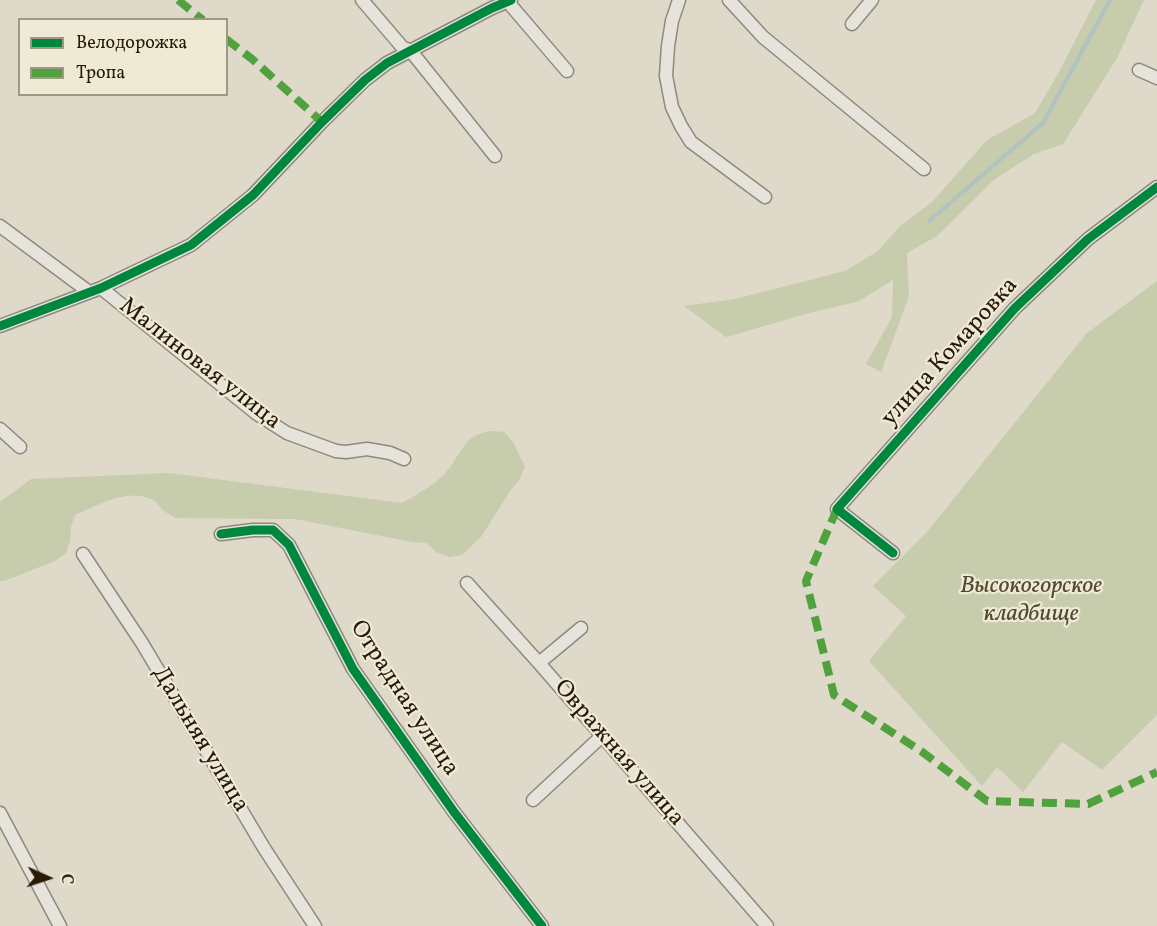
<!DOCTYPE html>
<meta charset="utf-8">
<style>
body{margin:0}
#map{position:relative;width:1157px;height:926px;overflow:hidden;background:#ded9c9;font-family:Vollkorn,serif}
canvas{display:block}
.legend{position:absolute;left:18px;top:18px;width:210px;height:78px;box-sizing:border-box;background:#efead6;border:2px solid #a09784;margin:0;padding:8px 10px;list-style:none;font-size:18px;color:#291a08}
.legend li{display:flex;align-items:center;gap:12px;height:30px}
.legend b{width:30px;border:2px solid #a09784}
.north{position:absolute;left:18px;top:848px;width:60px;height:60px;-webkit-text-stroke:4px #efead6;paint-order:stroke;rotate:93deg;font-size:16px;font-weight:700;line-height:24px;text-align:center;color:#291a08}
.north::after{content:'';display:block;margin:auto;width:21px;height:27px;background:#291a08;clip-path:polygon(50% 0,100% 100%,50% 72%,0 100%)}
</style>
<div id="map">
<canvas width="1157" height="926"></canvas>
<ul class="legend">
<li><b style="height:8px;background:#00873e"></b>Велодорожка</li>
<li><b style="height:8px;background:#51a13e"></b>Тропа</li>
</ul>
<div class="north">С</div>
</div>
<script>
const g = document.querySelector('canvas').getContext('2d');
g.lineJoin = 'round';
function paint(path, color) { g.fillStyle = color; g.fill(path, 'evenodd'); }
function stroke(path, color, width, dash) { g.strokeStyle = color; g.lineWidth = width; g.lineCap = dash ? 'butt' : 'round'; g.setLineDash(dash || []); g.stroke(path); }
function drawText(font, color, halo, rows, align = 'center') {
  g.font = font + ' Vollkorn,serif'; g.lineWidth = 4.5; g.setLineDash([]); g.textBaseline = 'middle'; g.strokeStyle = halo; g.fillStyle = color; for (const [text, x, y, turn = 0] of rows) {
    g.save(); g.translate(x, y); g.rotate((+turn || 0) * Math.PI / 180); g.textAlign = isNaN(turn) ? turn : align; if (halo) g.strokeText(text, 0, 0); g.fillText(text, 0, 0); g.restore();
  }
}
const green = new Path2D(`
 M 1096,0 L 1144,0 L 1117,58 L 1063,144 L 1034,154 L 995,179 L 937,236 L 907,253 L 909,296 L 881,372 L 866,364 L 892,317 L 893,280 L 859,301 L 806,314 L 726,337 L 684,306 L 735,299 L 845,271 L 878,251 L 900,226 L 932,202 L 987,140 L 1035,113 L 1059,72 Z
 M 1157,281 L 1157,715 L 1102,770 L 1062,742 L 1023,792 L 997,767 L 982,786 L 869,661 L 906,616 L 873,586 L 927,532 L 1087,333 Z
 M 490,431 L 504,432 L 513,442 L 525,467 L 519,480 L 510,491 L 481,537 L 462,555 L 449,557 L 436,552 L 426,543 L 412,542 L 295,519 L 175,518 C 171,515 166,513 163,510 C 159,507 157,502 153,500 C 129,487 98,505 75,515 L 71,527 L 70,541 L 66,553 L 55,561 L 4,581 L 0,581 L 0,502 L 31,479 L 169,473 L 402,503 C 418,494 435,485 447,471 C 457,460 463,441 477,435 C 481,433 486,432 490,431 Z`);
const stream = new Path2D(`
 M 929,221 L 1043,123 L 1110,0`);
const minor = new Path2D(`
 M 362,0 L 403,48 L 410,50 L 495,156
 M 679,0 L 672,21 L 668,46 L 666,76 L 672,107 L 681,126 L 691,142 L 765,197
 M 729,0 L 763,37 L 924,169
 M 508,2 L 567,71
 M 852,24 L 872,0
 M 1139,70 L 1157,78
 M 0,226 L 89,292
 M 101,288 L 257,414 L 287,433 L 336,451 L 346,452 L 367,449 L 390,453 L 404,459
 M 0,326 L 101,288 L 191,245 L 253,195 L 322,122 L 365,80 L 387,63 L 492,8 L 511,0
 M 0,429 L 20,447
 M 221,534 L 253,530 L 273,530 L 289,545 L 353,669 L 454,812 L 542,926
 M 893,553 L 837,509 L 1015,308 L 1088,239 L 1157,187
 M 83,554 L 142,643 L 264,848 L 315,926
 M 467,583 L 539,663 L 767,926
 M 539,663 L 581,628
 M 533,800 L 602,736
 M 0,813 L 60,926`);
const quiet = new Path2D(`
 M 178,0 L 203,20
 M 226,39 L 252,59 L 322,122
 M 837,509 L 806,581 L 834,695 L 921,751 L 987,801 L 1088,804 L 1157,772`);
const cycleway = new Path2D(`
 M 0,326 L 101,288 L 191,245 L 253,195 L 322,122 L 365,80 L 387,63 L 492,8 L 511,0
 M 221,534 L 253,530 L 273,530 L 289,545 L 353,669 L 454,812 L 542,926
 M 893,553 L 837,509 L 1015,308 L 1088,239 L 1157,187`);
const streetNames = [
 ["улица Комаровка",951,353,-48],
 ["Малиновая улица",199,365,38],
 ["Отрадная улица",403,699,57],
 ["Дальняя улица",199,740,59],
 ["Овражная улица",618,754,49]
];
const parkNames = [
 ["Высокогорское",1031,588],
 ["кладбище",1031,616]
];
paint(green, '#c6ccac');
stroke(stream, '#b0c3c1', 4);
stroke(minor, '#8e897e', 15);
stroke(minor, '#e6e3db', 12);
stroke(quiet, '#51a13e', 8, [15, 8]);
stroke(cycleway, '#00873e', 9);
drawText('24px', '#291a08', '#efead6', streetNames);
drawText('italic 24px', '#524c32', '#efead6', parkNames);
</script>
